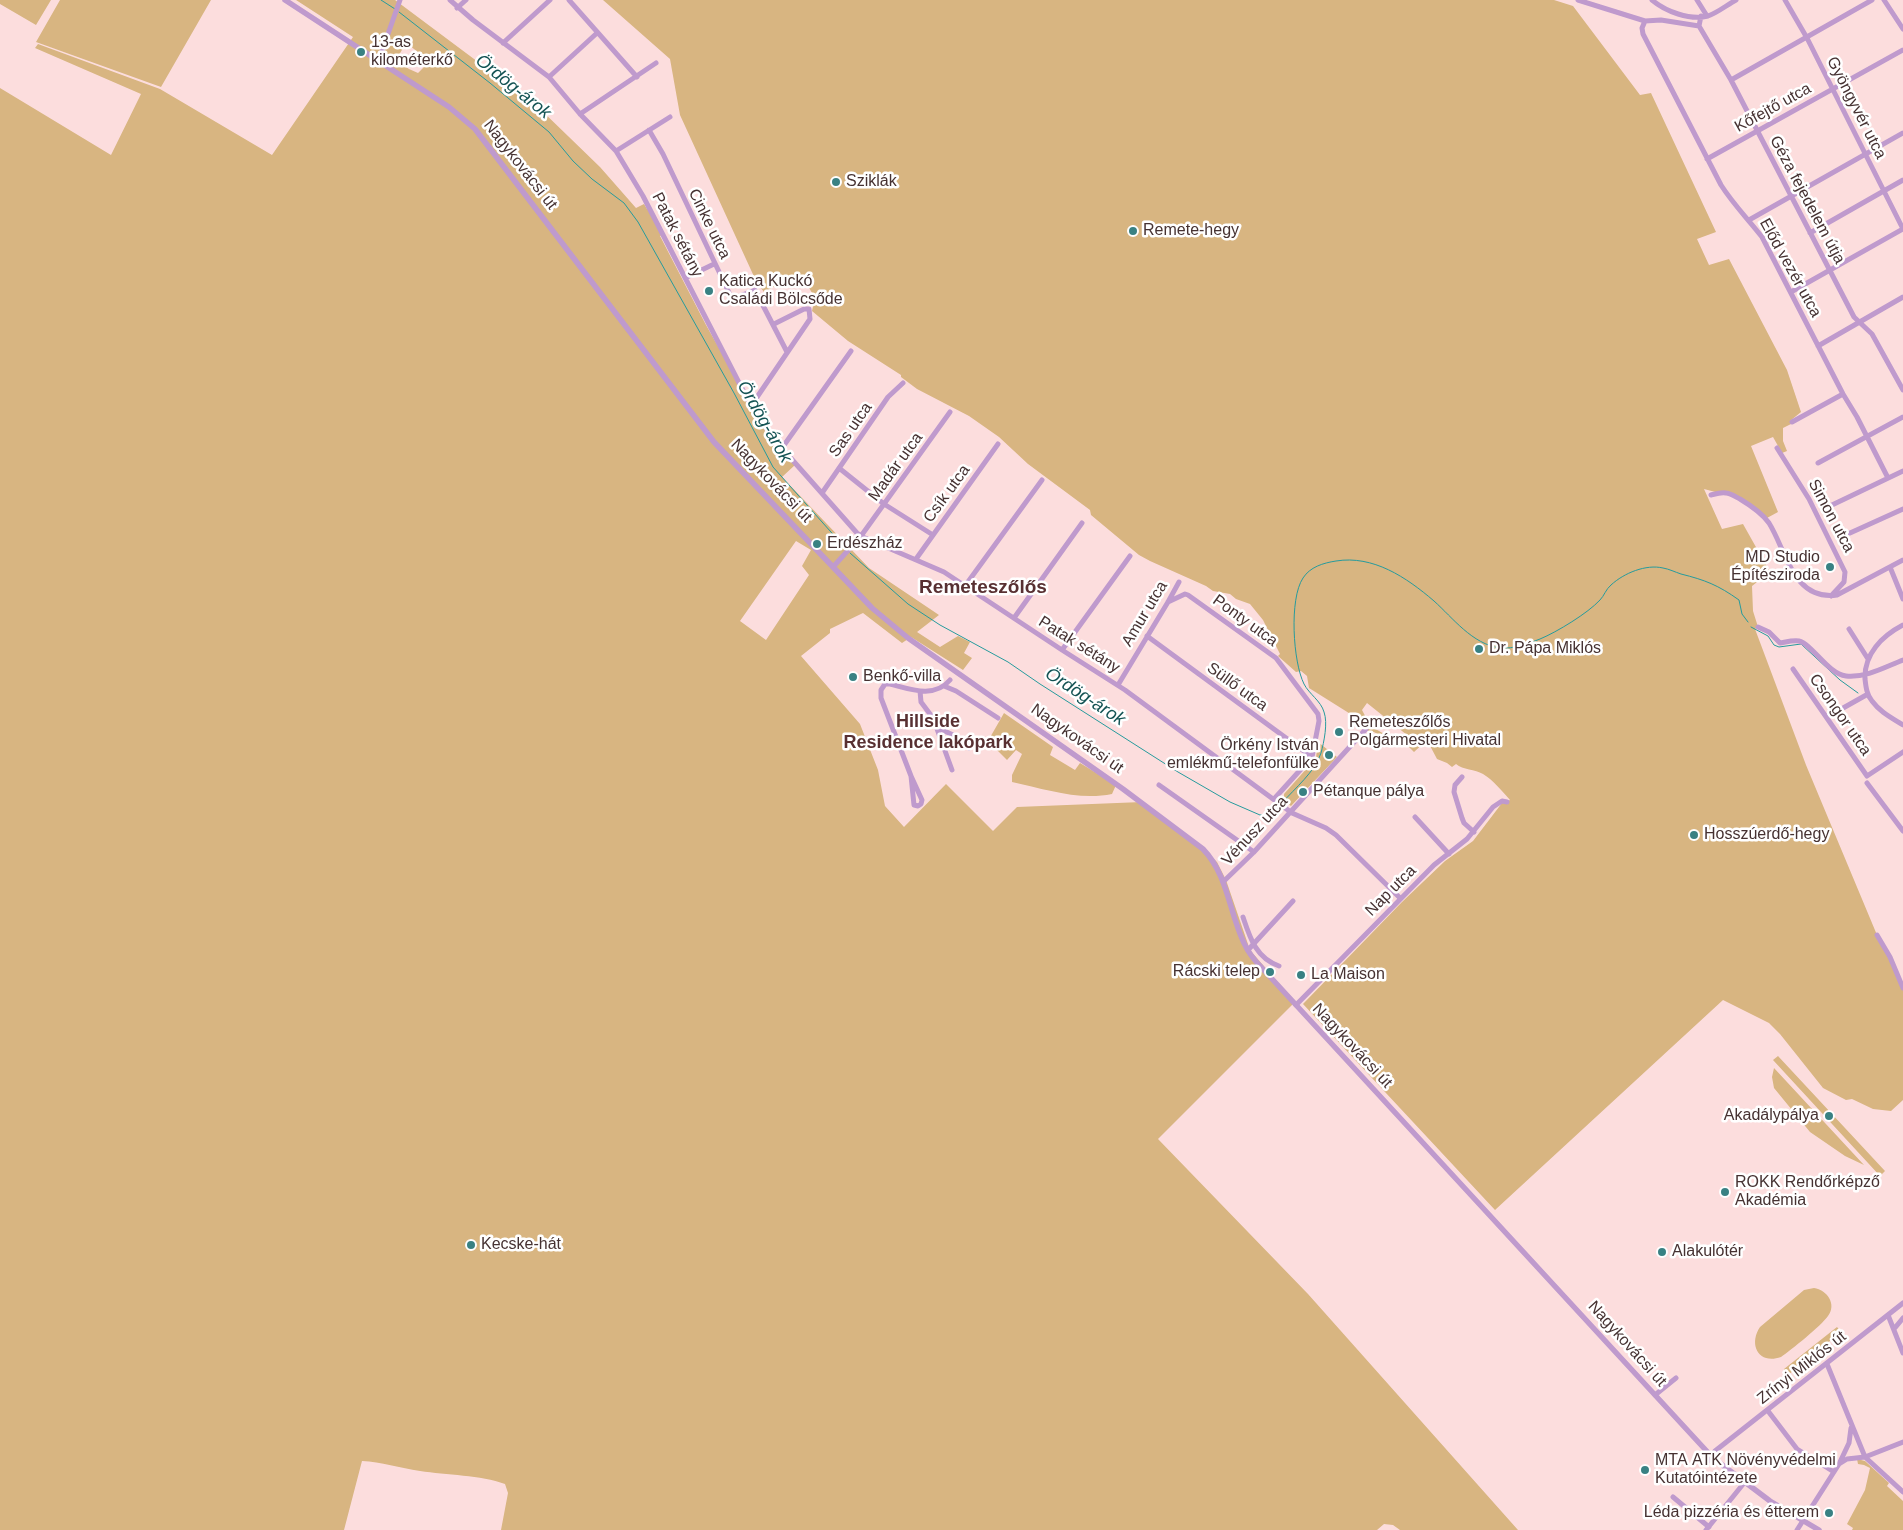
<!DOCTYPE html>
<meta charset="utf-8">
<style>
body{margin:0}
canvas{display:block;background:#fcdddd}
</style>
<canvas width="1903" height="1530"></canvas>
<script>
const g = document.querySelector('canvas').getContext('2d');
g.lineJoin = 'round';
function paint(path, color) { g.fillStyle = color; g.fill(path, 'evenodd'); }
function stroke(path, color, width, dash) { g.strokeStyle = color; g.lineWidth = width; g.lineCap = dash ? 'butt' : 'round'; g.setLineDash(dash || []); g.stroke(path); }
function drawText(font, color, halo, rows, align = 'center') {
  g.font = font + ' Arial,sans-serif'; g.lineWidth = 5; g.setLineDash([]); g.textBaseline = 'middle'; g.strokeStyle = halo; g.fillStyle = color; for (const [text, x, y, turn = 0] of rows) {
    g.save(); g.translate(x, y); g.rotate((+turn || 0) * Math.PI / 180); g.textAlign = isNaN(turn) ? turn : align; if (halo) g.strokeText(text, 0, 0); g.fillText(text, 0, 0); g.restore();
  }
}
const green = new Path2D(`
 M 0,0 L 51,0 L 36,25 L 0,4 Z
 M 60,0 L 211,0 L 161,87 L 36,42 Z
 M 296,0 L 395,0 L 537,106 L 600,167 L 636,208 L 644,204 L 647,209 L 648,208 L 662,235 L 660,236 L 706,325 L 773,444 L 795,465 L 782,477 L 869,568 L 939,615 L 917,632 L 940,647 L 958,636 L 970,642 L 964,653 L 972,658 L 963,670 L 911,637 L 902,643 L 863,613 L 830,629 L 830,633 L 801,656 L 860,724 L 878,770 L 885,806 L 904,827 L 946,784 L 993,831 L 1017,807 L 1142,802 L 1205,850 L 1217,862 L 1226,880 L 1250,950 L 1294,1001 L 1292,1005 L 1158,1139 L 1308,1294 L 1518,1530 L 1400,1530 L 1393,1525 L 1384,1524 L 1377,1530 L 501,1530 L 508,1493 L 505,1484 C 481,1475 446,1475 420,1471 C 400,1468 381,1462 362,1461 L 344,1530 L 0,1530 L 0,88 L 111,155 L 141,94 L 35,48 L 38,44 L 160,89 L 272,155 L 353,37 ZM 406,43 L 430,61 L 418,73 L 409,69 L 396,60 ZM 796,541 L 811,550 L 802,566 L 809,575 L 766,640 L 740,621 Z
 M 603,0 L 1554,0 L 1573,6 L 1640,95 L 1651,93 L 1716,232 L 1697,239 L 1709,265 L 1729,259 L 1787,370 L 1801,412 L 1790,421 L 1791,424 L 1783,428 L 1783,441 L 1787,451 L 1782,453 L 1773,437 L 1751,446 L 1778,512 L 1767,518 L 1738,498 L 1704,489 L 1722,529 L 1743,524 L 1770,572 L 1752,586 L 1753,611 L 1758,627 L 1755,629 L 1806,765 L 1877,935 L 1903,988 L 1903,1100 L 1891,1111 L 1873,1109 L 1852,1099 L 1846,1100 L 1823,1088 L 1780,1034 L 1769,1023 L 1723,1000 L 1495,1210 L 1303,1004 L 1402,902 L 1445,861 L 1473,841 L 1502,803 L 1510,800 C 1502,791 1493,780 1483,774 C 1475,769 1463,770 1456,764 L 1452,767 L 1447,763 L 1437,759 L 1427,740 L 1414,752 L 1403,741 L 1407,735 L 1367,703 L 1362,710 C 1370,725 1373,729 1389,736 L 1381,736 L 1374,732 L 1369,733 L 1360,720 L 1309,688 L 1307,676 L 1301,671 L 1296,672 L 1278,656 L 1280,654 L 1263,620 L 1250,604 L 1236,599 L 1230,594 L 1213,591 L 1206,586 L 1150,561 L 1139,555 L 1091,515 L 1090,510 L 1028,464 L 999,437 L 969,416 L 917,389 L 901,377 L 901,375 L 848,341 L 812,311 L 815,298 L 805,281 L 798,274 L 764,292 L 757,283 L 751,270 L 680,115 L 670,59 Z
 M 1004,713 L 1053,747 L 1050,755 L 1075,770 L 1080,763 L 1116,785 L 1112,794 C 1079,801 1045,789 1012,782 L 1012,775 L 1022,754 L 1016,750 L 1007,760 L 988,741 Z
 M 1318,742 L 1337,757 L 1291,806 L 1284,801 L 1284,794 L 1316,758 Z
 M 1778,1056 L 1885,1171 L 1880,1176 L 1773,1060 Z
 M 1774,1068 L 1864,1165 L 1845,1156 L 1810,1132 L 1774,1088 L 1772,1077 Z
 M 1814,1288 C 1827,1290 1837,1304 1828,1316 C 1821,1326 1791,1350 1781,1357 C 1759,1365 1748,1345 1760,1327 L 1804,1290 Z
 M 1837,1327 L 1841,1332 L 1788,1375 L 1784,1369 Z
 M 1857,1459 L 1865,1461 L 1889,1483 L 1887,1486 L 1903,1501 L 1903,1530 L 1852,1530 L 1853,1528 L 1847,1524 L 1865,1490 L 1870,1468 L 1864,1465 L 1858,1464 Z`);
const stream = new Path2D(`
 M 381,0 L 395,9
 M 399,12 L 490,83 L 549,132 L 573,161 L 592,179 L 624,203 L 638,222 L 734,393 L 773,467 L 847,550
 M 850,553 L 908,604 L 940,625 L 1008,662 L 1040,684 L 1178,772 L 1230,802 L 1260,815 L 1268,815 L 1275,812 L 1279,806
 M 1751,627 L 1768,636 L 1774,645 L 1779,647 L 1801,644 L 1840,680 L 1858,693
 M 1282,803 C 1295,788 1315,772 1321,753 C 1324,742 1328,723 1324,712 C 1321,701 1309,694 1304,684 C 1293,662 1289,599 1303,578 C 1310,567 1323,563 1336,561 C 1373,555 1406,577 1434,601 C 1453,618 1472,644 1500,648 C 1514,649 1527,644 1540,639 C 1557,632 1588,613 1600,600 C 1604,596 1606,589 1611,585 C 1624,573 1646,564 1663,568 C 1669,569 1675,572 1681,574 C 1705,580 1718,585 1739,600 L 1742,614 L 1748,622`);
const minor = new Path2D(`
 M 450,0 L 473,20 L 549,77 L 580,114 L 616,151 L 643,196 L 751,406 L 773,438 L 857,533 L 865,538 L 944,572 L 1062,650 L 1125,690 L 1292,813 L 1326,828 L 1336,835 L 1400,898
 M 569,0 L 637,77
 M 1578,0 L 1645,21 L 1661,20 L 1699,26
 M 1652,0 C 1665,11 1690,21 1708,16 C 1717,13 1727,5 1736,0
 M 1697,0 L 1707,16
 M 1785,0 L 1807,38 L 1903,229
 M 1884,0 L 1903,29
 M 457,8 L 466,0
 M 1701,16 L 1699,26 L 1731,80 L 1854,317 L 1872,334 L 1903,390
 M 1645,21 L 1642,28 L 1643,34 L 1721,185 C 1733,204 1748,219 1762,237 L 1843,394 L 1857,417 L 1888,478
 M 503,43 L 550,0
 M 377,59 L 382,51 L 400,0
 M 549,77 L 597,33
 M 1731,80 L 1872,0
 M 580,114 L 656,63
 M 649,130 L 663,154 L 732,299 L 755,290 L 787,352
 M 616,151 L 670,117
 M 1707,159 L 1903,50
 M 1749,220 L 1903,133
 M 1810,233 L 1903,180
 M 685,278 L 714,264
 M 1791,292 L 1903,229
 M 1818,346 L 1903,297
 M 751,406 L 810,319 L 809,309 L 804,309 L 774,324
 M 1792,422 L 1843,394
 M 782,448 L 851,351
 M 1777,448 L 1809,499 L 1845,572 L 1844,582 L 1831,596
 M 1818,463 L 1903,417
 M 839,468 L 884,504 L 933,535
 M 822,493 L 888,397 L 903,383
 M 1711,495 C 1715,494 1721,492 1726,493 C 1730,493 1736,497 1740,499 C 1750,505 1762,513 1769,523 C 1787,552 1793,601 1837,595 L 1903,560
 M 1832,505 L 1903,471
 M 1850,533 L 1903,509
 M 916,559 L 998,444
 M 833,567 L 861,536 L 950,412
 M 1890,567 L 1903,599
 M 965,586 L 1042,480
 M 1168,602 L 1185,594 L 1188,595 L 1276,658 L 1318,714 L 1319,721 L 1312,757 L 1274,799
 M 1014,618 L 1082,523
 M 1903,625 C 1882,636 1864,654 1865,679 C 1866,688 1867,695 1872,701 C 1880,712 1892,718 1903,725
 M 1758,627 L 1769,632 L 1780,643 C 1786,642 1793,640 1799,641 C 1812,644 1828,674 1846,676 C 1866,678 1885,667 1903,660
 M 1849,629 L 1868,659
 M 1147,636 L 1312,757
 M 1062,650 L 1130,556
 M 1793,669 L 1867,776 L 1903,752
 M 1118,685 L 1168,602 L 1179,582
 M 944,686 L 956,691 L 998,718
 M 920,691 L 921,702 L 933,718 L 952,770
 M 1836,712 L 1868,694
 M 936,727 L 953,735 L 969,748
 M 911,776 L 922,800 L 921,804 L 918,806 L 914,805 L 911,776 L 881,698 L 881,690 L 885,684 L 890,684 C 910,689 934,699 950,680
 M 1462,777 L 1455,785 L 1454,792 L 1462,818 L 1464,823 L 1474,832
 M 1867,783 L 1903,831
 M 1159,785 L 1254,852
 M 1415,817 L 1449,854
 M 1223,882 L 1254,852 L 1366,729
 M 1243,917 C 1250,938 1256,958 1279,966
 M 1877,935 L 1890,957 L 1903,988
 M 1248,950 L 1293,901
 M 1296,1005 L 1434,865 L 1467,839 L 1493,807 L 1502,801 L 1507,802
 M 1888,1315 L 1903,1353
 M 1894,1329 L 1903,1318
 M 1827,1364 L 1865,1457 L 1903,1492
 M 1655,1395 L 1676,1378
 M 1768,1411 L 1797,1449 L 1834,1472
 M 1708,1461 L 1715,1451 L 1903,1303
 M 1840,1462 L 1849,1443 L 1851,1428
 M 1673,1497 L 1709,1527
 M 1706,1530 L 1744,1483
 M 1797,1530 L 1839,1464 L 1847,1459 L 1865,1457 L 1903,1442`);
const tertiary = new Path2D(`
 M 285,0 L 449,107 L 475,129 L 714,442 L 872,608 L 908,638 L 1123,789 L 1203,849 C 1228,875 1229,912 1244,943 C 1248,952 1254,960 1262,968 L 1713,1458 L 1770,1501 L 1819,1530`);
const markers = [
 [361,52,5,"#398183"],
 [836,182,5,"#398183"],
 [1133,231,5,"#398183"],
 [709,291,5,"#398183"],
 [817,544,5,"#398183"],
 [1830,567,5,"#398183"],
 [1479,649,5,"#398183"],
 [853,677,5,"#398183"],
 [1339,732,5,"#398183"],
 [1329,755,5,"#398183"],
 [1303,792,5,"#398183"],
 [1694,835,5,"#398183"],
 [1270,972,5,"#398183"],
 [1301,975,5,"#398183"],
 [1829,1116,5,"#398183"],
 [1725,1192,5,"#398183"],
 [471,1245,5,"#398183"],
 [1662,1252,5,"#398183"],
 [1645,1470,5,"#398183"],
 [1829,1513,5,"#398183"]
];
const poiNames = [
 ["13-as",371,43],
 ["kilométerkő",371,61],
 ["Sziklák",846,182],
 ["Remete-hegy",1143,231],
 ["Katica Kuckó",719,282],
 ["Családi Bölcsőde",719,300],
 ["Erdészház",827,544],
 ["MD Studio",1820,558,"right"],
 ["Építésziroda",1820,576,"right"],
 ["Dr. Pápa Miklós",1489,649],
 ["Benkő-villa",863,677],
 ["Remeteszőlős",1349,723],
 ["Polgármesteri Hivatal",1349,741],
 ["Örkény István",1319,746,"right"],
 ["emlékmű-telefonfülke",1319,764,"right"],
 ["Pétanque pálya",1313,792],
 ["Hosszúerdő-hegy",1704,835],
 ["Rácski telep",1260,972,"right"],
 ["La Maison",1311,975],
 ["Akadálypálya",1819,1116,"right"],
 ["ROKK Rendőrképző",1735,1183],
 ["Akadémia",1735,1201],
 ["Kecske-hát",481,1245],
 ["Alakulótér",1672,1252],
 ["MTA ATK Növényvédelmi",1655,1461],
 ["Kutatóintézete",1655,1479],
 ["Léda pizzéria és étterem",1819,1513,"right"]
];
const streetNames = [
 ["Kőfejtő utca",1773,108,-29],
 ["Gyöngyvér utca",1856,108,63],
 ["Nagykovácsi út",520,165,52],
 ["Géza fejedelem útja",1807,200,62],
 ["Cinke utca",709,224,64],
 ["Patak sétány",677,235,63],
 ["Előd vezér utca",1790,268,61],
 ["Sas utca",851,430,-55],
 ["Madár utca",896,467,-54],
 ["Nagykovácsi út",771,481,46],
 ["Csík utca",947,494,-54],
 ["Simon utca",1831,516,62],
 ["Amur utca",1145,614,-59],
 ["Ponty utca",1245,621,36],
 ["Patak sétány",1079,645,32],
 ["Süllő utca",1237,687,36],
 ["Csongor utca",1840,715,55],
 ["Nagykovácsi út",1077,739,35],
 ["Vénusz utca",1255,831,-47],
 ["Nap utca",1391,891,-45],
 ["Nagykovácsi út",1352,1046,47],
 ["Nagykovácsi út",1627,1344,48],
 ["Zrínyi Miklós út",1802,1368,-38]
];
const waterNames = [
 ["Ördög-árok",513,87,39],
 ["Ördög-árok",764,422,60],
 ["Ördög-árok",1085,697,33]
];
const neighbourhoodNames = [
 ["Hillside",928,722],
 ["Residence lakópark",928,743]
];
const quarterNames = [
 ["Remeteszőlős",983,588]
];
paint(green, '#d8b581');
stroke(stream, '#269b9d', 1);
stroke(minor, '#bf9acd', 5);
stroke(tertiary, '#bf9acd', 5.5);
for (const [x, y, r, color] of markers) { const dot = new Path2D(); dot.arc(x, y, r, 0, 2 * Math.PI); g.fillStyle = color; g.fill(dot); stroke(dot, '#fff', 2); }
drawText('16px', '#463232', '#fff', poiNames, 'left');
drawText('16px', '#463232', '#fff', streetNames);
drawText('italic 18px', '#145354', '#fff', waterNames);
drawText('bold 18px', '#583032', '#fff', neighbourhoodNames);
drawText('bold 19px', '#583032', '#fff', quarterNames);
</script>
